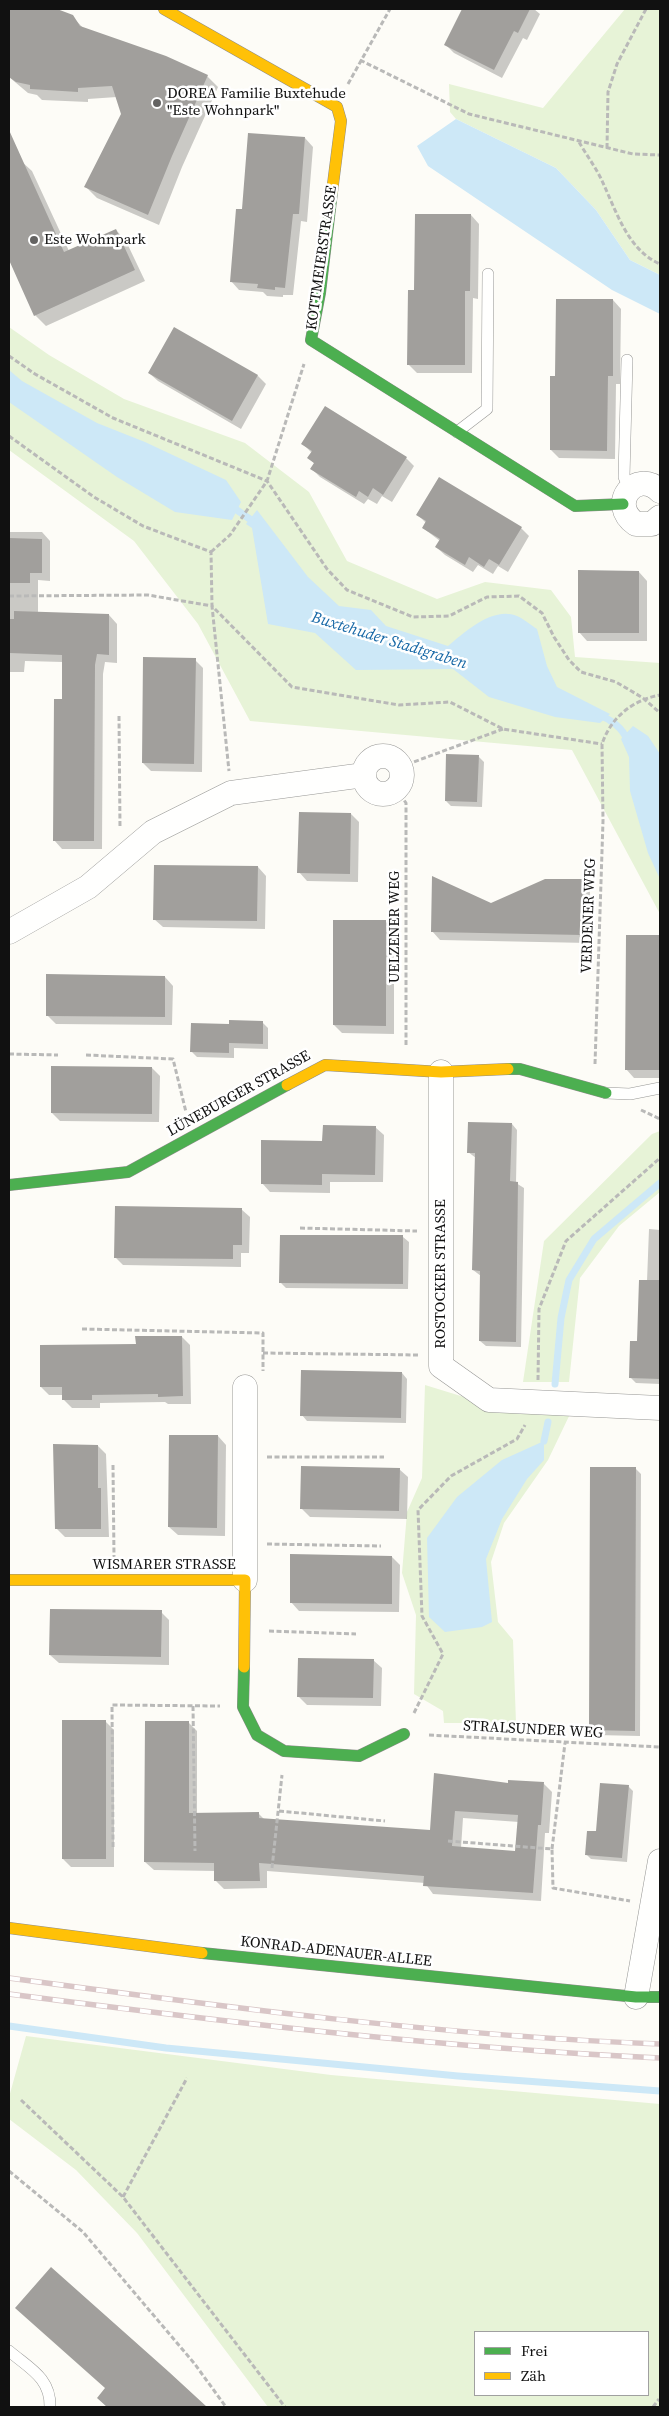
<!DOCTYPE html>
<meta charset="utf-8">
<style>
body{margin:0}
#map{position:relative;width:669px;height:2416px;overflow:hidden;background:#fdfcf7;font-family:"Source Serif 4",serif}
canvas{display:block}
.frame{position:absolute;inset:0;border:10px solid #111;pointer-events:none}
.legend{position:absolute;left:474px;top:2331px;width:175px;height:65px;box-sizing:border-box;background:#fff;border:1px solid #a0a0a0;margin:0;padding:6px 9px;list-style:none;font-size:15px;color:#111}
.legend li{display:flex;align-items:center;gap:10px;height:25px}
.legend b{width:25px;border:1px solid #a0a0a0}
</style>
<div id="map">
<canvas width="669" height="2416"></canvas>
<div class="frame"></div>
<ul class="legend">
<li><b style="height:6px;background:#4caf50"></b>Frei</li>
<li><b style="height:6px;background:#ffc107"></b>Zäh</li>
</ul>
</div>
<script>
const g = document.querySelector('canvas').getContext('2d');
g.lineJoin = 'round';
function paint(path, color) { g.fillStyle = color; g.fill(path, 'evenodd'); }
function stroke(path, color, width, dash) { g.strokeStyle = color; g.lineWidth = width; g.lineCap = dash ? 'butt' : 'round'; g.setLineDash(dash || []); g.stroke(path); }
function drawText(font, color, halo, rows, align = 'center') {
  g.font = font + ' "Source Serif 4",serif'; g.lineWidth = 5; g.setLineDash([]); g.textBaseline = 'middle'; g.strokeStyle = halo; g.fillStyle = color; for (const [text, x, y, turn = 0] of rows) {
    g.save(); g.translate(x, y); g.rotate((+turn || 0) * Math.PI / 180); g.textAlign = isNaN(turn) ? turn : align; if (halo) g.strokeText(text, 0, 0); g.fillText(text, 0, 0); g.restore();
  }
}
const green = new Path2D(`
 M 625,9 L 660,9 L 660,275 L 630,260 L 596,210 L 556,168 L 456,119 L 450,112 L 449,84 L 543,108 Z
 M 9,327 L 49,355 L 124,399 L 245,443 L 309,492 L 347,561 L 437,599 L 485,582 L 551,590 L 571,617 L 575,657 L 660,663 L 660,914 L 572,750 L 250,721 L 198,624 L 134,541 L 9,450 Z
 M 660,1131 L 660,1192 L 619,1226 L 580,1278 L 569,1382 L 523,1382 L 544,1241 L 652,1134 Z
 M 425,1385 L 516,1413 L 571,1412 L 548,1460 L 504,1523 L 491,1562 L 498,1622 L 513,1640 L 516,1723 L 444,1723 L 443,1711 L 414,1694 L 416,1615 L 402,1573 L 407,1512 L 422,1478 Z
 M 26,2036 L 331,2075 L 660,2104 L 660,2407 L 268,2407 L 137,2233 L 76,2170 L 9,2119 L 9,2097 ZM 648,2332 L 648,2395 L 475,2395 L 475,2332 Z`);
const water = new Path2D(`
 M 456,119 L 556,168 L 596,210 L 630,260 L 660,275 L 660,314 L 612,290 L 428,166 L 417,146 Z
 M 9,370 L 22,381 L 97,423 L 145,442 L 226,480 L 241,502 L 232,520 L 175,512 L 117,477 L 9,402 Z
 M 257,510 L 308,577 L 339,606 L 371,610 L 386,626 L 448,646 C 465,632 493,606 517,616 C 524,619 531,625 537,629 L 547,666 L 557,687 L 610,714 L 600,723 L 555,717 L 489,697 L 453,669 L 356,670 L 315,633 L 268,624 L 252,528 L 246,524 Z
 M 633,726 L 648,736 L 660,754 L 660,879 L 648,853 L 630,791 L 629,757 L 621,739 Z
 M 544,1441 L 544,1460 L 527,1479 L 502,1519 L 486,1559 L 492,1622 L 482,1627 L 445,1632 L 429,1617 L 427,1538 L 457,1497 L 502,1460 Z`);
const shadow = new Path2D(`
 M 9,9 L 59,9 L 59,11 L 72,16 L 84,29 L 207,76 L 218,87 L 182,167 L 159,225 L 97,198 L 86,187 L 123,114 L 117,97 L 88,99 L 88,102 L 42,100 L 37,95 L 28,93 L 9,77 Z
 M 463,9 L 534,9 L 540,14 L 527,40 L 523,38 L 502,78 L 454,53 L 445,44 Z
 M 305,138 L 313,147 L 307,222 L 301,221 L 293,295 L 283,295 L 283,297 L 267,296 L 263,292 L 239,290 L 231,281 L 243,211 Z
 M 21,161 L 32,171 L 69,251 L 116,230 L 126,241 L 145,281 L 46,326 L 35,315 L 9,257 L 9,166 Z
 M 471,215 L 479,224 L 478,299 L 473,298 L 472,373 L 417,373 L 409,365 L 415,292 Z
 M 613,300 L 621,309 L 620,384 L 616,384 L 615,459 L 559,458 L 551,450 L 556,377 Z
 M 175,329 L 258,376 L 266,384 L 241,429 L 158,381 L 149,373 Z
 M 303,444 L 406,458 L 414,466 L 392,502 L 382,496 L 377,504 L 368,499 L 364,504 L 320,477 L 312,469 L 315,464 L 309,458 L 312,453 Z
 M 418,515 L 521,528 L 529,536 L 508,572 L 498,566 L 493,574 L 478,565 L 473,572 L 445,555 L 436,547 L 440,541 L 423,528 L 426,523 Z
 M 9,532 L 42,532 L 50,541 L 50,581 L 38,580 L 38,613 L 109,615 L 117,624 L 117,663 L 105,662 L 103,674 L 102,849 L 62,849 L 54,840 L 63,700 L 63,662 L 25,661 L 24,672 L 9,672 Z
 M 639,572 L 647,581 L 647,641 L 587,641 L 579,632 Z
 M 195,660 L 203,668 L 202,772 L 151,771 L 143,763 Z
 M 478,756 L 484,762 L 482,807 L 451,806 L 446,801 Z
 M 351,814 L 359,822 L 358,882 L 307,881 L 299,872 Z
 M 258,867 L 266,876 L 265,929 L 163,927 L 154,919 Z
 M 582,881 L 590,889 L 589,943 L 440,940 L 432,931 L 491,904 Z
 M 386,922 L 394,930 L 394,1034 L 342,1033 L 334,1025 Z
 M 627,936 L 660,937 L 660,1078 L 634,1078 L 626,1069 Z
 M 165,977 L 173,986 L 172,1025 L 56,1024 L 47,1015 Z
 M 262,1022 L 268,1028 L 268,1049 L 234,1048 L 234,1058 L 197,1057 L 192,1052 L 230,1025 Z
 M 152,1068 L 160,1076 L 159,1122 L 60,1121 L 52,1113 Z
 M 512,1124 L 517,1130 L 516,1183 L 524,1188 L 521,1347 L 486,1346 L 480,1341 L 481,1276 L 473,1270 L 476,1158 L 468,1152 Z
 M 375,1127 L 384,1135 L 383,1182 L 330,1182 L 330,1193 L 270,1192 L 262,1183 L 324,1142 Z
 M 241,1209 L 250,1217 L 249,1253 L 241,1253 L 241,1267 L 123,1265 L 115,1257 Z
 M 649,1229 L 660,1230 L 660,1384 L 636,1383 L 631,1378 L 647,1281 Z
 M 403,1237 L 409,1242 L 408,1289 L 286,1288 L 281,1283 Z
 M 182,1337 L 190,1345 L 191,1404 L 168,1404 L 165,1402 L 100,1403 L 100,1408 L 72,1408 L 64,1400 L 64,1395 L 49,1395 L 41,1387 L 137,1346 Z
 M 402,1373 L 407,1379 L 406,1423 L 307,1421 L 302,1415 Z
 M 218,1436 L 226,1445 L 225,1536 L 178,1535 L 169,1527 Z
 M 98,1446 L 106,1454 L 109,1537 L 65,1537 L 56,1528 Z
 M 635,1468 L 641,1474 L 640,1736 L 596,1735 L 590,1730 Z
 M 399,1469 L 408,1477 L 407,1519 L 310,1517 L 302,1509 Z
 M 392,1557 L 400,1565 L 399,1612 L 299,1611 L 291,1602 Z
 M 161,1612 L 169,1620 L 169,1665 L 59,1663 L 50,1655 Z
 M 373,1660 L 382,1668 L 381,1706 L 307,1705 L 299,1697 Z
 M 106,1722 L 114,1730 L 114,1867 L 71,1867 L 63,1859 Z
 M 189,1723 L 197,1731 L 197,1814 L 259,1814 L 264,1819 L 431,1832 L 435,1775 L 509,1784 L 509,1781 L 544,1784 L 552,1792 L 549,1833 L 545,1833 L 541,1901 L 433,1894 L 425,1883 L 267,1871 L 267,1888 L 224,1889 L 215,1880 L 215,1871 L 154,1870 L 145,1862 ZM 463,1818 L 519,1822 L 516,1852 L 461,1848 Z
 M 628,1786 L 633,1791 L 627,1862 L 591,1859 L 586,1854 L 597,1833 Z
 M 52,2269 L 206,2407 L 108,2407 L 98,2398 L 106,2388 Z`);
const stream = new Path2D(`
 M 231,506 L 257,524
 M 599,715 C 610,719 623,728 627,740
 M 555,1384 L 561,1318 L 569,1280 L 594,1239 L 660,1183
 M 544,1441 L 548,1422
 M 9,2026 L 166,2048 L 458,2076 L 660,2091`);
const building = new Path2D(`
 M 9,9 L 57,9 L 73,15 L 80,26 L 166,56 L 208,75 L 172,156 L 148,215 L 84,187 L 121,114 L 112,86 L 78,88 L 78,92 L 30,89 L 30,85 L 16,82 L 9,77 Z
 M 462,9 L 530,9 L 518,33 L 514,31 L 494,70 L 444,45 Z
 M 9,130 L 64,252 L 116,229 L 135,270 L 34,316 L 9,260 Z
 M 248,133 L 305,137 L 299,214 L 293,214 L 285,288 L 275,287 L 275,290 L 257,288 L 258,284 L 230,282 L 236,209 L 242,209 Z
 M 415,214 L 471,214 L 470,291 L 465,291 L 465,365 L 407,365 L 408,290 L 414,290 Z
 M 556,299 L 613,299 L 613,376 L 608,376 L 607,451 L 550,450 L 550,376 L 555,376 Z
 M 174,327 L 258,375 L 232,421 L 148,373 Z
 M 325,406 L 407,457 L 383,495 L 373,488 L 368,497 L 359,491 L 356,497 L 310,469 L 314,463 L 307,458 L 312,451 L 301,444 Z
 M 439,477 L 522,527 L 499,565 L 489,559 L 484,567 L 469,557 L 465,565 L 435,547 L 440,539 L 422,528 L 426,521 L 416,515 Z
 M 9,538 L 42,539 L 42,573 L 30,573 L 30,583 L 9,583 Z
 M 578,570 L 639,571 L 639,633 L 578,633 Z
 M 14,611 L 109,614 L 109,655 L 97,654 L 95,665 L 94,841 L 53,841 L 54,699 L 62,699 L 62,655 L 9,653 L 9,619 L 14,619 Z
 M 143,657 L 196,658 L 194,764 L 142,763 Z
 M 446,754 L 479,755 L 477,802 L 445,801 Z
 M 299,812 L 351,813 L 350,874 L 297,873 Z
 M 154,865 L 258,866 L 257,921 L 153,920 Z
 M 432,876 L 491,903 L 545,879 L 583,879 L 581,935 L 431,932 Z
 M 333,920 L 386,920 L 386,1026 L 333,1025 Z
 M 626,935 L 660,935 L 660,1070 L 625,1070 Z
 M 46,974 L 165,976 L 165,1017 L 46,1016 Z
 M 229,1020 L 263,1021 L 263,1044 L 229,1043 L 229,1053 L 190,1052 L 191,1023 L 229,1024 Z
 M 51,1066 L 152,1067 L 152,1114 L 51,1113 Z
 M 468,1122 L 512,1123 L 510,1181 L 518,1182 L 516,1342 L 479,1341 L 480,1271 L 472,1270 L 475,1153 L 467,1153 Z
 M 323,1125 L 376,1126 L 375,1175 L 322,1174 L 322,1185 L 261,1184 L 261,1140 L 322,1141 Z
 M 115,1206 L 242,1208 L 242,1245 L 233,1245 L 233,1259 L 114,1258 Z
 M 280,1235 L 403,1235 L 403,1284 L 279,1283 Z
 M 639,1280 L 660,1280 L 660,1379 L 629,1378 L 630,1341 L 637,1341 Z
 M 135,1336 L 182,1336 L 183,1396 L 158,1397 L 158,1394 L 92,1395 L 92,1400 L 62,1400 L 62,1387 L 40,1387 L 40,1345 L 136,1344 Z
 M 301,1370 L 402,1372 L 401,1418 L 300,1416 Z
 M 169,1435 L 218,1435 L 217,1528 L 168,1527 Z
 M 53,1444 L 98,1445 L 98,1488 L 101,1488 L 101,1529 L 55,1529 Z
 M 301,1466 L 400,1468 L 399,1511 L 300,1509 Z
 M 590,1467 L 636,1467 L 635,1731 L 589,1730 Z
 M 290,1554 L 392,1556 L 392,1604 L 290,1603 Z
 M 50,1609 L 162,1610 L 161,1657 L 49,1655 Z
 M 298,1658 L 374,1659 L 373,1698 L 297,1697 Z
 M 62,1720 L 106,1720 L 106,1859 L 62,1859 Z
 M 145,1721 L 189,1721 L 189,1813 L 259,1812 L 259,1818 L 430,1830 L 434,1773 L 508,1783 L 508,1780 L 544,1782 L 541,1825 L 538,1825 L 533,1893 L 423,1886 L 424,1876 L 259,1863 L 260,1881 L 214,1881 L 214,1863 L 144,1862 ZM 455,1811 L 518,1815 L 515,1851 L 452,1846 Z
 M 600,1783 L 629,1785 L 622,1858 L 585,1855 L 587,1831 L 596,1831 Z
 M 51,2267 L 169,2372 L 207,2407 L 107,2407 L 97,2398 L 105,2388 L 15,2308 Z`);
const path = new Path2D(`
 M 360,60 L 469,114 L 633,154 L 660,155
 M 348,84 L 390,9
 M 579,142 C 587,156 597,169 603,183 C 617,213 628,250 660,264
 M 607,148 L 608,92 L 617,64 L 646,9
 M 9,356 L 35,374 L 113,418 L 267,481 L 327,569 L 347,590 L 413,617 L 449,616 L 487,597 L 519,596 L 542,613 L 554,637 L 569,660 L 581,672 L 616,682 L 643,698 L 660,713
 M 9,436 L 94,497 L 143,526 L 211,552 L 212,606 L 292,687 L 399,705 L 450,702 L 503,729 L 602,744
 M 211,552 L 230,535 L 267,481 L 304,364
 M 9,596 L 148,595 L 212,606 L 229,771
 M 119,716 L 120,828
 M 400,767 L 503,729
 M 396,788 L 406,803 L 406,1045
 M 9,1054 L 58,1055
 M 86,1055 L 173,1059 L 186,1112
 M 595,1064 L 603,821 L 602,744 C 611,717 633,700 660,695
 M 641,1110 L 660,1119
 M 300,1228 L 417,1231
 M 82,1329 L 263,1333 L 263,1371
 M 263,1353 L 420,1355
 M 538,1380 L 539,1309 L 566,1241 L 660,1158
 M 267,1457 L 384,1457
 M 113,1465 L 114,1557
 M 267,1544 L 381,1546
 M 269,1631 L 356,1634
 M 193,1706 L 195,1851
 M 414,1713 L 443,1654 L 422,1616 L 418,1510 L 451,1476 L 517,1439 L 525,1425
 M 429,1735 L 660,1747
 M 279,1811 L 385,1821
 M 448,1841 L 552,1849 L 553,1888 L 630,1901
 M 113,1847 L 112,1705 L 220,1706
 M 552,1849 L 565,1743
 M 272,1868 L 282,1775
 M 21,2100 L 123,2197 L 285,2407
 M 9,2171 L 83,2232 L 194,2363 L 226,2407
 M 123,2197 L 187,2078
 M 653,2407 L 659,2399`);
const lane = new Path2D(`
 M 627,360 L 624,477 L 629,489
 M 457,432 L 487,409 L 488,274
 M 606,1093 L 630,1094 L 660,1088
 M 9,2351 C 29,2368 51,2378 50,2407`);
const street = new Path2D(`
 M 660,491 C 636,468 607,504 636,524 L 652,524 L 660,517
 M364 775a19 19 0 1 1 38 0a19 19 0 1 1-38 0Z
 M 9,932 L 88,887 L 153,832 L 231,793 L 364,775
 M 441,1072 L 441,1366 L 489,1400 L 660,1408
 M 245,1580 L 245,1387
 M 636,1997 L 660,1861`);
const fast = new Path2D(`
 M 332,192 L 320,293 L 311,340 L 575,506 L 623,504
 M 508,1069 L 520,1069 L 606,1093
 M 9,1185 L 128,1172 L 287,1085
 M 244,1667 L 243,1707 L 257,1735 L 284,1751 L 359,1756 L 404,1734
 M 202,1953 L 636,1997 L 660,1997`);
const slow = new Path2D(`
 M 164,9 L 337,107 L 341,121 L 332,192
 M 287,1085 L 325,1065 L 441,1072 L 508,1069
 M 9,1580 L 245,1580 L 244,1667
 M 9,1928 L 202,1953`);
const rail = new Path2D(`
 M 9,1978 C 225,2007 442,2036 660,2044
 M 9,1994 C 225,2022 442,2048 660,2058`);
const markers = [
 [157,103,5,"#646362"],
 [34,240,5,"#646362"]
];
const poiNames = [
 ["DOREA Familie Buxtehude",167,94],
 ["\"Este Wohnpark\"",167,111],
 ["Este Wohnpark",44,240]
];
const streetNames = [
 ["KOTTMEIERSTRASSE",322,258,-82],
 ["VERDENER WEG",589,916,-88],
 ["UELZENER WEG",395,927,-90],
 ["LÜNEBURGER STRASSE",239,1094,-29],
 ["ROSTOCKER STRASSE",441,1274,-90],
 ["WISMARER STRASSE",164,1565],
 ["STRALSUNDER WEG",533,1730,3],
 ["KONRAD-ADENAUER-ALLEE",336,1952,6]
];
const waterNames = [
 ["Buxtehuder Stadtgraben",389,641,17]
];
paint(green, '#e7f3d7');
paint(water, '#cde8f7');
paint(shadow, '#0003');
stroke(stream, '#cde8f7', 7);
paint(building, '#a19f9c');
stroke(lane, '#979795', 12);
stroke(street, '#979795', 25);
stroke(fast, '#8e8d8b', 12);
stroke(slow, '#8e8d8b', 12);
stroke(path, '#b9b9b8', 3, [5, 2.5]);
stroke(lane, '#fffffe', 11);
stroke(street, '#fffffe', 24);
stroke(fast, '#4caf50', 11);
stroke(slow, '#ffc107', 11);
stroke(rail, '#d9c6c7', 5.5);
stroke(rail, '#fff', 4, [11]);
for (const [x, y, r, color] of markers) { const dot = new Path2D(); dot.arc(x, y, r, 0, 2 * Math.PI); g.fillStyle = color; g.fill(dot); stroke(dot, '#fff', 2); }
drawText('15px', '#111', '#fff', poiNames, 'left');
drawText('15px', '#111', '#fff', streetNames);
drawText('italic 16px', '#1768a6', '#fff', waterNames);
</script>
